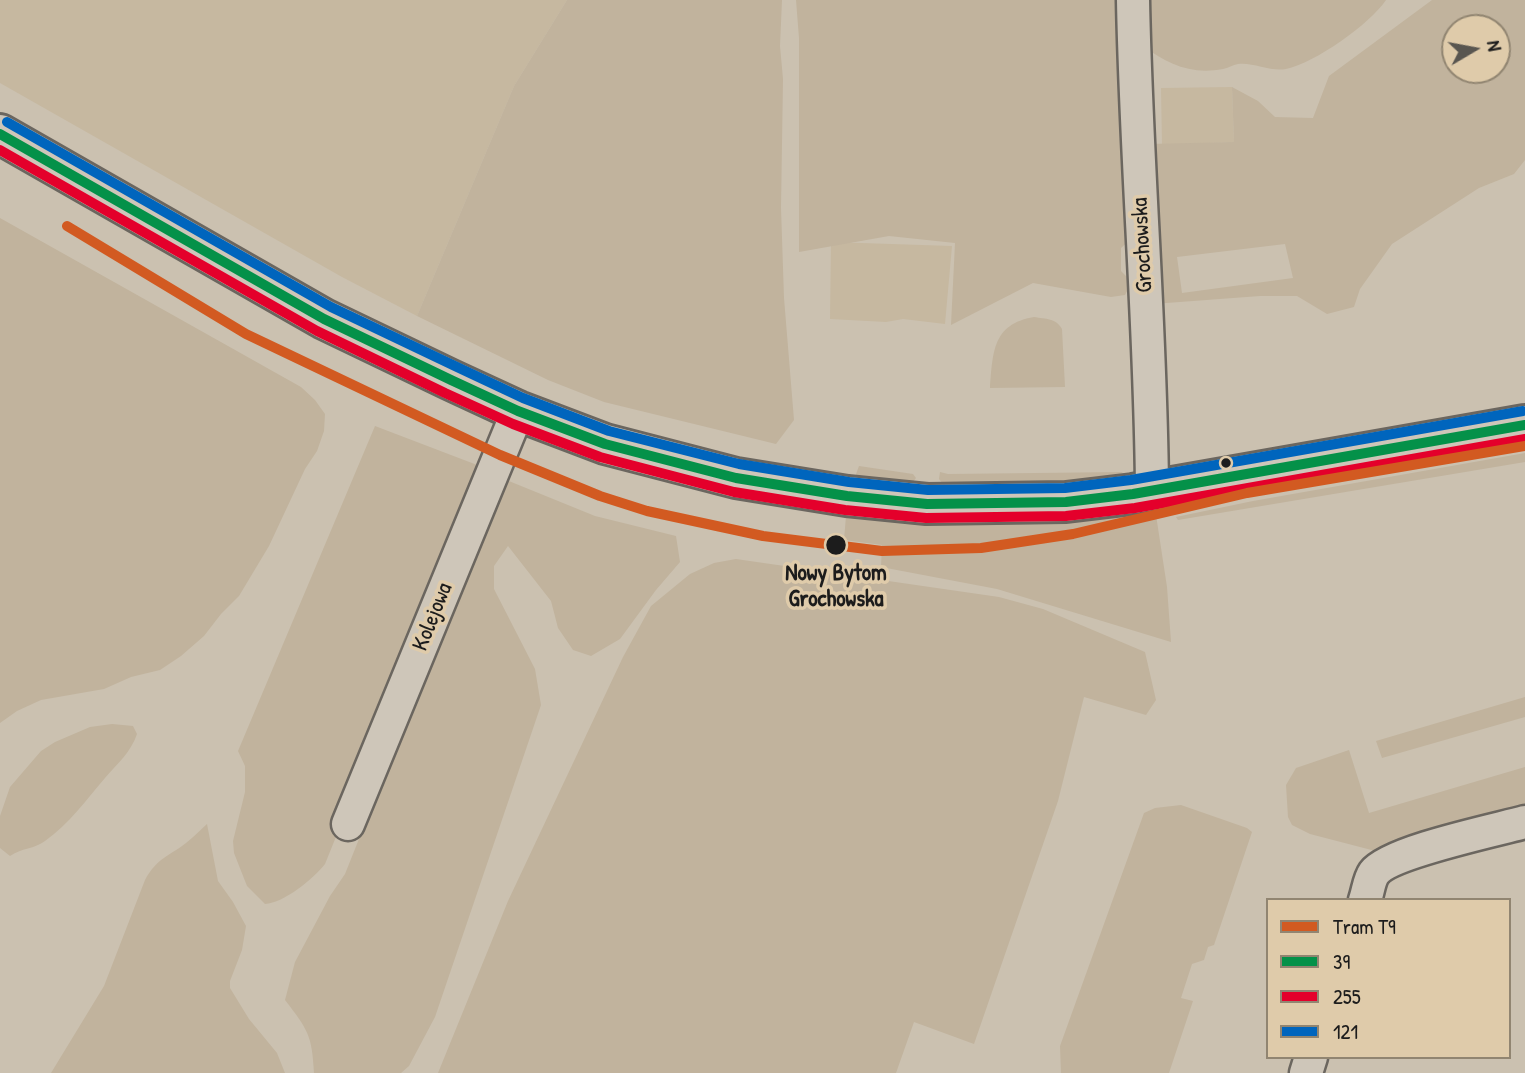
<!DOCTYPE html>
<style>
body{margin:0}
#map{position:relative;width:1525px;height:1073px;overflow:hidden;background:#cbc1b0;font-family:"Patrick Hand",sans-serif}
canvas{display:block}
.legend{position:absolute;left:1266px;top:898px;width:245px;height:161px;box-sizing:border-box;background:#dfcbaa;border:2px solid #918571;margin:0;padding:9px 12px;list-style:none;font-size:21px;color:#1c1c1c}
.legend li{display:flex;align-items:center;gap:14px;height:35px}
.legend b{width:35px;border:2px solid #918571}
.north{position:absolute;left:1441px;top:14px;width:70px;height:70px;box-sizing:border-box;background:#dfcbaa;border:2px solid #918571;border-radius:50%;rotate:80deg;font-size:19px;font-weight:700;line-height:28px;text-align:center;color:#1c1c1c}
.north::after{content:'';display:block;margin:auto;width:24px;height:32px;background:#595650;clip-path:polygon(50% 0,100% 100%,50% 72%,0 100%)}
</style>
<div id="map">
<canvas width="1525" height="1073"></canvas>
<ul class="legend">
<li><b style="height:9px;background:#d25a21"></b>Tram T9</li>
<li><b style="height:9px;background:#049149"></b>39</li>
<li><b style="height:9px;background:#e4002b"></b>255</li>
<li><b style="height:9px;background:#0065bd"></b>121</li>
</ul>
<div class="north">N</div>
</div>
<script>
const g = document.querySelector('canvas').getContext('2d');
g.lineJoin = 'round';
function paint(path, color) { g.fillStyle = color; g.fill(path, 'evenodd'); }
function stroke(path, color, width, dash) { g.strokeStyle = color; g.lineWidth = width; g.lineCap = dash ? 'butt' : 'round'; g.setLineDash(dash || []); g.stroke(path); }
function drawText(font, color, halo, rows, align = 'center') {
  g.font = font + ' "Patrick Hand",sans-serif'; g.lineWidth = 7; g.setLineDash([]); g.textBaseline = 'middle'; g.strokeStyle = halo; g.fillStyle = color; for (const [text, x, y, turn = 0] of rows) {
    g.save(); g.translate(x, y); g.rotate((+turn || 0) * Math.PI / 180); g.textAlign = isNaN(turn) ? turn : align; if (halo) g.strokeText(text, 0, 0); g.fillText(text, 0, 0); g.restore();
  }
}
const built = new Path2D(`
 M 0,0 L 567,0 L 514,86 L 417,316 L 342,277 L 0,83 Z
 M 1232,87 L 1234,142 L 1162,145 L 1161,88 Z
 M 831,242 L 952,246 L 945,324 L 903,319 L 886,322 L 830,319 Z`);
const green = new Path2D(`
 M 567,0 L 782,0 L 780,46 L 783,79 L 781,208 L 784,298 L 794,420 L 776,444 L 604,402 L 548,380 L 417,316 L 514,86 Z
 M 796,0 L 1121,0 L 1130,240 L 1121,248 L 1121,271 L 1132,282 L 1125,295 L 1111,297 L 1033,283 L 951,325 L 955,243 L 889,236 L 799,252 L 799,38 Z
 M 1141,0 L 1386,0 C 1370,24 1315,63 1286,69 C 1271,72 1253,62 1238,64 C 1233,65 1228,68 1223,69 C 1190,75 1168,64 1143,46 Z
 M 1432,0 L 1525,0 L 1525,160 L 1514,174 L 1479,188 L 1392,244 L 1360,289 L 1354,307 L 1327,314 L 1297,296 L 1260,296 L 1153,304 L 1148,144 L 1234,142 L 1232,87 L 1258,101 L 1275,117 L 1313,118 L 1329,76 ZM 1455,28 L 1497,28 L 1497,70 L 1455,70 ZM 1285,244 L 1293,278 L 1182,293 L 1177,257 Z
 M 0,218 L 301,387 L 315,400 L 325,414 L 324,431 L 317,451 L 305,469 L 269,546 L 239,596 L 221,614 L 204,636 L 181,656 L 160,670 L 131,677 L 104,689 L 41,700 L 17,711 L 0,723 Z
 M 1034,317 C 1046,319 1056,318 1062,329 L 1065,387 L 990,388 C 993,353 992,324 1034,317 Z
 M 375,426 L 485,468 L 325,864 C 313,879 284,903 265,904 L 247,886 L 234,853 L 233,841 L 245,792 L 245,766 L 238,751 Z
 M 1525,453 L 1525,462 L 1178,520 L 1176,517 L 1253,501 Z
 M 859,466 L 913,474 L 916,478 L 913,482 L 855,477 Z
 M 940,472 L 948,474 L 1123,472 L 1111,480 L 962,485 L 942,483 L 939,479 Z
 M 499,477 L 595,516 L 676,536 L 680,562 L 656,590 L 620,639 L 591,656 L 573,650 L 558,628 L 551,601 L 508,546 L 494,566 L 494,589 L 535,669 L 541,705 L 435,1017 L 409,1066 L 401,1073 L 314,1073 C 312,1035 308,1030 285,1000 L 295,962 L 330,896 L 345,874 L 471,558 Z
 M 1142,513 L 1149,516 L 1156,515 L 1167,587 L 1171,642 L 997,589 L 881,567 L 882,545 L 844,540 L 846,516 L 947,524 L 1090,518 Z
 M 736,559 L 999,597 L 1043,609 L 1145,652 L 1156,700 L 1146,715 L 1084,697 L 1058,801 L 974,1044 L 914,1022 L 896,1073 L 438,1073 L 508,901 L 623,657 L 651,606 L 690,574 L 714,563 Z
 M 1525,697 L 1525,717 L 1382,758 L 1376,741 Z
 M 112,724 L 133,726 L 137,734 C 131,752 118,763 105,778 C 87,799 69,824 45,841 C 35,849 21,848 10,856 L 0,848 L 0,816 L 10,787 L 41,751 L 55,742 L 90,727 Z
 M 1349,750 L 1369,813 L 1525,767 L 1525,822 L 1387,854 L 1310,834 L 1292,825 L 1288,817 L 1286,785 L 1296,768 Z
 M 1181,805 L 1247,828 L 1252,832 L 1214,945 L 1208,947 L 1204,960 L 1192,964 L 1181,998 L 1193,1001 L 1169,1073 L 1061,1073 L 1060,1046 L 1144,813 L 1155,808 Z
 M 207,824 L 218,881 L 233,902 L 246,926 L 242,950 L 230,981 L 230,988 L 249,1019 L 277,1053 L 285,1073 L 51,1073 L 104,986 L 145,880 C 157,858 168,857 186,843 C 194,837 200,830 207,824 Z`);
const street = new Path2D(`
 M 1133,0 C 1136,164 1151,327 1152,491
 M 348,824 L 518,411
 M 1365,900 C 1368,892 1369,880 1374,873 C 1389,852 1496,830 1525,822
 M 1306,1073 L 1311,1057`);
const secondary = new Path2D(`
 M 0,134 L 324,319 L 451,380 L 518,411 L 605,444 L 736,478 L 847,496 L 927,504 L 1066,502 L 1133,494 L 1525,425`);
const bus1 = new Path2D(`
 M 0,134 L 324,319 L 451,380 L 518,411 L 605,444 L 736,478 L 847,496 L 927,504 L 1066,502 L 1133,494 L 1525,425`);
const bus2 = new Path2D(`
 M 0,150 L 317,331 L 445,393 L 513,424 L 600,457 L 734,492 L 845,510 L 926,518 L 1066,516 L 1135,508 L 1525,439`);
const bus3 = new Path2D(`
 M 7,122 L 331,307 L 457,367 L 523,398 L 609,431 L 739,464 L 849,482 L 928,490 L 1065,488 L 1131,480 L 1523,411`);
const tram1 = new Path2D(`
 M 67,226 L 246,334 L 500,455 L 600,496 L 647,511 L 763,536 L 882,551 L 981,548 L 1073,534 L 1247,493 L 1525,446`);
const markers = [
 [1226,463,6,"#1c1c1c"],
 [836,545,11,"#1c1c1c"]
];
const streetNames = [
 ["Grochowska",1143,245,-93],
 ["Kolejowa",433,617,-68]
];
const stopNames = [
 ["Nowy Bytom",836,574],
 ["Grochowska",836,600]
];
paint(built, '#c6b8a0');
paint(green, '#c1b39d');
stroke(street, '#6b665f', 37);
stroke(secondary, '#6b665f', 44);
stroke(street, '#cec6b9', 32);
stroke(secondary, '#cec6b9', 38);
stroke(bus1, '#049149', 10);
stroke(bus2, '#e4002b', 10);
stroke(bus3, '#0065bd', 10);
stroke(tram1, '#d25a21', 10);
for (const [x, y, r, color] of markers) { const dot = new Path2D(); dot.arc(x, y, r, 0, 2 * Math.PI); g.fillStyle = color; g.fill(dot); stroke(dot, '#dfcbaa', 2.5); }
drawText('23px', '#1c1c1c', '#dfcbaa', streetNames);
drawText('bold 23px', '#1c1c1c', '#dfcbaa', stopNames);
</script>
